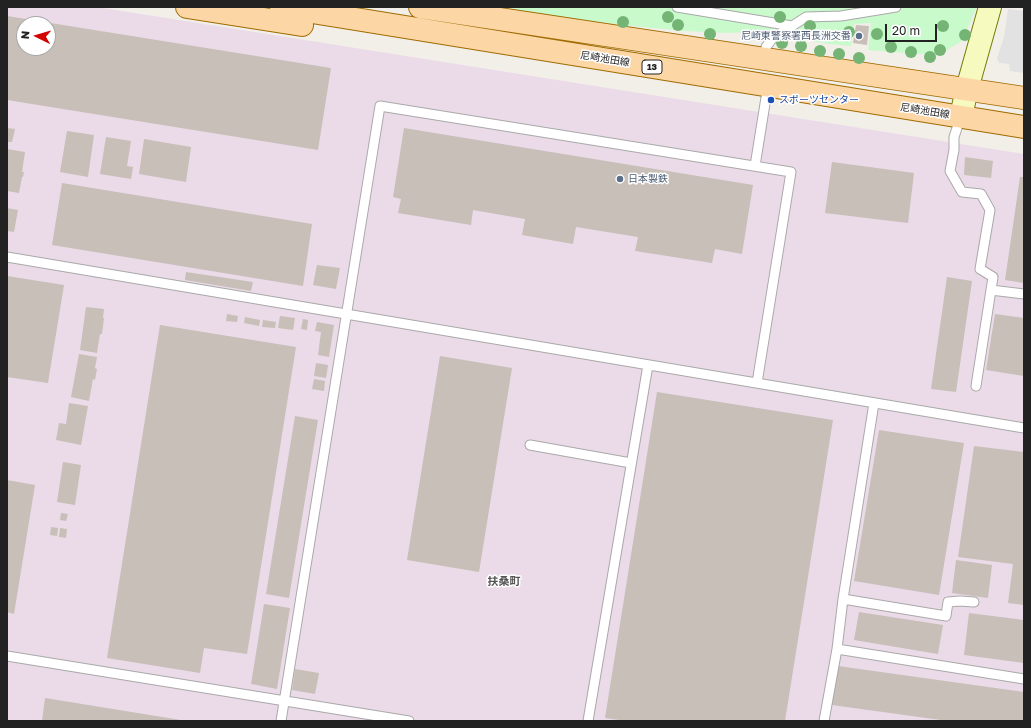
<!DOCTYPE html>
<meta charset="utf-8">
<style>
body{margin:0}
#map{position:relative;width:1031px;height:728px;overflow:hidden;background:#f2efe9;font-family:"Golos Text",sans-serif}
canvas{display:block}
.frame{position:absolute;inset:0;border:8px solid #222;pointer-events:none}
.north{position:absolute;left:16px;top:16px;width:40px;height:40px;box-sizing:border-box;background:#fff;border:1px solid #a7a7a7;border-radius:50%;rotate:275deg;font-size:11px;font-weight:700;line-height:16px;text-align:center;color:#222}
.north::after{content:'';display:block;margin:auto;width:14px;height:18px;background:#d40000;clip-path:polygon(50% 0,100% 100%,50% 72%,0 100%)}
.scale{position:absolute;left:885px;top:24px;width:52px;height:18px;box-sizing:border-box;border:2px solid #222;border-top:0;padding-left:5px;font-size:12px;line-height:14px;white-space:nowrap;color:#222;-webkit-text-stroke:3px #fff;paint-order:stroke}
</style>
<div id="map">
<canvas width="1031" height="728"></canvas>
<div class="frame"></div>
<div class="north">N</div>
<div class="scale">20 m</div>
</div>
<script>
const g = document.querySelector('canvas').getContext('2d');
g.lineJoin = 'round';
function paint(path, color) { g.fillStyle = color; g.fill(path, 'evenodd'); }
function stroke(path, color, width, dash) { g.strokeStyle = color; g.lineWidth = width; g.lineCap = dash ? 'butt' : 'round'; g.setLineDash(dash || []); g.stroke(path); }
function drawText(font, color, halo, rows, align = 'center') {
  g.font = font + ' "Golos Text","Noto Sans JP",sans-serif'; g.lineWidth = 3; g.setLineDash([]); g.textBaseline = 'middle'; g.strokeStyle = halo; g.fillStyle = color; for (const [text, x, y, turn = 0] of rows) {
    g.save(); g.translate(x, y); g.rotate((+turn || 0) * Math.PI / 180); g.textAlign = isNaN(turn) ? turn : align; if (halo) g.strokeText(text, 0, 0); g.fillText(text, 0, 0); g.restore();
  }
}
const industrial = new Path2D(`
 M 7,7 L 97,7 L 1024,154 L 1024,721 L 7,721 ZM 24,24 L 48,24 L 48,48 L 24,48 Z`);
const park = new Path2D(`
 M 511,7 L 977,7 L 962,41 L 942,53 L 919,54 L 868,50 L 871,23 L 854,24 L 851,46 L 830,44 L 806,40 L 746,32 L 727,33 L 684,31 L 601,23 L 516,10 Z`);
const parking = new Path2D(`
 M 1008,9 L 1024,11 L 1024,73 L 1010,71 L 1009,64 L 999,63 L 997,58 L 1004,37 Z`);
const building = new Path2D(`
 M 7,16 L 331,68 L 318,150 L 7,100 ZM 24,24 L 48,24 L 48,48 L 24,48 Z
 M 856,25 L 869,26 L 867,45 L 853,43 Z
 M 7,128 L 15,129 L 12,142 L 7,142 Z
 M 404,128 L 753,185 L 742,254 L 715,249 L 712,263 L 635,251 L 638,237 L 576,227 L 573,244 L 522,235 L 525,219 L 473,210 L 471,225 L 398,213 L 401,199 L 393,197 Z
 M 67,131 L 94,135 L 88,177 L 60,172 Z
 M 106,137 L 131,141 L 127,166 L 133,167 L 131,179 L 100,174 Z
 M 144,139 L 191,147 L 186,182 L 139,174 Z
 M 7,149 L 25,152 L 22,172 L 24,172 L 23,177 L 22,177 L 19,193 L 7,191 Z
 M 965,157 L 993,161 L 991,178 L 964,175 Z
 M 832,162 L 914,173 L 908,223 L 825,213 Z
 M 1020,177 L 1024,177 L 1024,283 L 1005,280 Z
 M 62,183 L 312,224 L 303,286 L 52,245 Z
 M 7,208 L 18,210 L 14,232 L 7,231 Z
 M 317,265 L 340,268 L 336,289 L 313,285 Z
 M 186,272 L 253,282 L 251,291 L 185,280 Z
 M 7,276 L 64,285 L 48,383 L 7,377 Z
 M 947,277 L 972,281 L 956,392 L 931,389 Z
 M 86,307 L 104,309 L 103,318 L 104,318 L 102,334 L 100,334 L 97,353 L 80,350 Z
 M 227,314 L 238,316 L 237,322 L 226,321 Z
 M 995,314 L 1024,318 L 1024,376 L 986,370 Z
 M 280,316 L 295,318 L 293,330 L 278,328 Z
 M 245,317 L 260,320 L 259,326 L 244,323 Z
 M 303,319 L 308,320 L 307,330 L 301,329 Z
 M 263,320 L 276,322 L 275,328 L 262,327 Z
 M 317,322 L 334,325 L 329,357 L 318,355 L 321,332 L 315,331 Z
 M 160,325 L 296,347 L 247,654 L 204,648 L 200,673 L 107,658 Z
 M 79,354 L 97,357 L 95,368 L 97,369 L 95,380 L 93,379 L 89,401 L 71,397 Z
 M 440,356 L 512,368 L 479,572 L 407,560 Z
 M 316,363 L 328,365 L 326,378 L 314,376 Z
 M 314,379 L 325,381 L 324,391 L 312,389 Z
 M 657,392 L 833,420 L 785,721 L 626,721 L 605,718 Z
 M 69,403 L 88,406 L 81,445 L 56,440 L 59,423 L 66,424 Z
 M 295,416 L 318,420 L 289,598 L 266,594 Z
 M 879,430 L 964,443 L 939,595 L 854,581 Z
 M 974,446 L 1024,452 L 1024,605 L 1008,603 L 1013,564 L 958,557 Z
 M 63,462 L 81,465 L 75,505 L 57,502 Z
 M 7,480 L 35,485 L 14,614 L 7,612 Z
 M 61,513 L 68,514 L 66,521 L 60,520 Z
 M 51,527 L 58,528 L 57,536 L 50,535 Z
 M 60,528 L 67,529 L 66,538 L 59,537 Z
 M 956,560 L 992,565 L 988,598 L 952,593 Z
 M 264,604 L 290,608 L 277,689 L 251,684 Z
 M 859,612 L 943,625 L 938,654 L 854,640 Z
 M 969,613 L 1024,620 L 1024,663 L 964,655 Z
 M 838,666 L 1024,692 L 1024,721 L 948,721 L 832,705 Z
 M 295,669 L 319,673 L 315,694 L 292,690 Z
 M 45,698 L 181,720 L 181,721 L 42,721 Z`);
const lane = new Path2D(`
 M 677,7 L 792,26
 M 766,47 L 772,39 L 806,17 L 841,16 L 896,7
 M 961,116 L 954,137 L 954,150 L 950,171 L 962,192 L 981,194 L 990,210 L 980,269 L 993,277 L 976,386
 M 755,166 L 768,85
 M 7,257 L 1024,428
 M 991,290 L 1024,294
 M 530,445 L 631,463
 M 843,599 L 946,616 L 948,602 L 960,601 L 974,602
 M 837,649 L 1024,679
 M 7,656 L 409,721
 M 281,721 L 380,106 L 791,172 L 757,383
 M 588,721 L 648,365
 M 824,721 L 837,649 L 843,599 L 874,403`);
const secondary = new Path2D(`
 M 961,116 L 967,89 L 990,7`);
const primary = new Path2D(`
 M 187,7 L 302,25
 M 281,7 L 1024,127
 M 420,7 L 1024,98`);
const trees = [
 [668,17],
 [780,17],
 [623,22],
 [678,25],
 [810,26],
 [943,26],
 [849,32],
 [710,34],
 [877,34],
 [965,35],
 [782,43],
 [801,46],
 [891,47],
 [940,50],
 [820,51],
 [911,52],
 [839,54],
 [930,57],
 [859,58]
];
const markers = [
 [859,36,4,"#5c6f8a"],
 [771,100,4,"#1a4fb4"],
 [620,179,4,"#5c6f8a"]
];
const shields = [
 [652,67,20]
];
const shieldNames = [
 ["13",652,67]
];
const serviceNames = [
 ["尼崎東警察署西長洲交番",851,36],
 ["日本製鉄",628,179,"left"]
];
const streetNames = [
 ["尼崎池田線",605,59,9],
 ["尼崎池田線",925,111,9]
];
const transitNames = [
 ["スポーツセンター",779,100]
];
const neighbourhoodNames = [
 ["扶桑町",504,582]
];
paint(industrial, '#ebdbe8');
paint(park, '#c8facc');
paint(parking, '#e2e2e2');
paint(building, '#c7bfb8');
stroke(lane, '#a9a9a9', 11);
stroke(secondary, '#707d05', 24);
stroke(primary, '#a06b00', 24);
stroke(lane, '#fff', 9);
stroke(secondary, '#f7fabf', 22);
stroke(primary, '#fcd6a4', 22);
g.fillStyle = '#74b475';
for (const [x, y] of trees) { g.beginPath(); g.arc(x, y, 6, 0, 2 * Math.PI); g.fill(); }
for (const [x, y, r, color] of markers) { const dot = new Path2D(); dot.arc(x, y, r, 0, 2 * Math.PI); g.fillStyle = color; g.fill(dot); stroke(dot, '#fff', 1.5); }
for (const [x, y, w] of shields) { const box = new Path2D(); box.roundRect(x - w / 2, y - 7, w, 14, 3); g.fillStyle = '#fff'; g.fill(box); stroke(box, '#222', 1); }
drawText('bold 9px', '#222', null, shieldNames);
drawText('10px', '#4e5e75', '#fff', serviceNames, 'right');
drawText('10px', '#222', '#fff', streetNames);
drawText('10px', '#164399', '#fff', transitNames, 'left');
drawText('bold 11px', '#555', '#fff', neighbourhoodNames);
</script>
